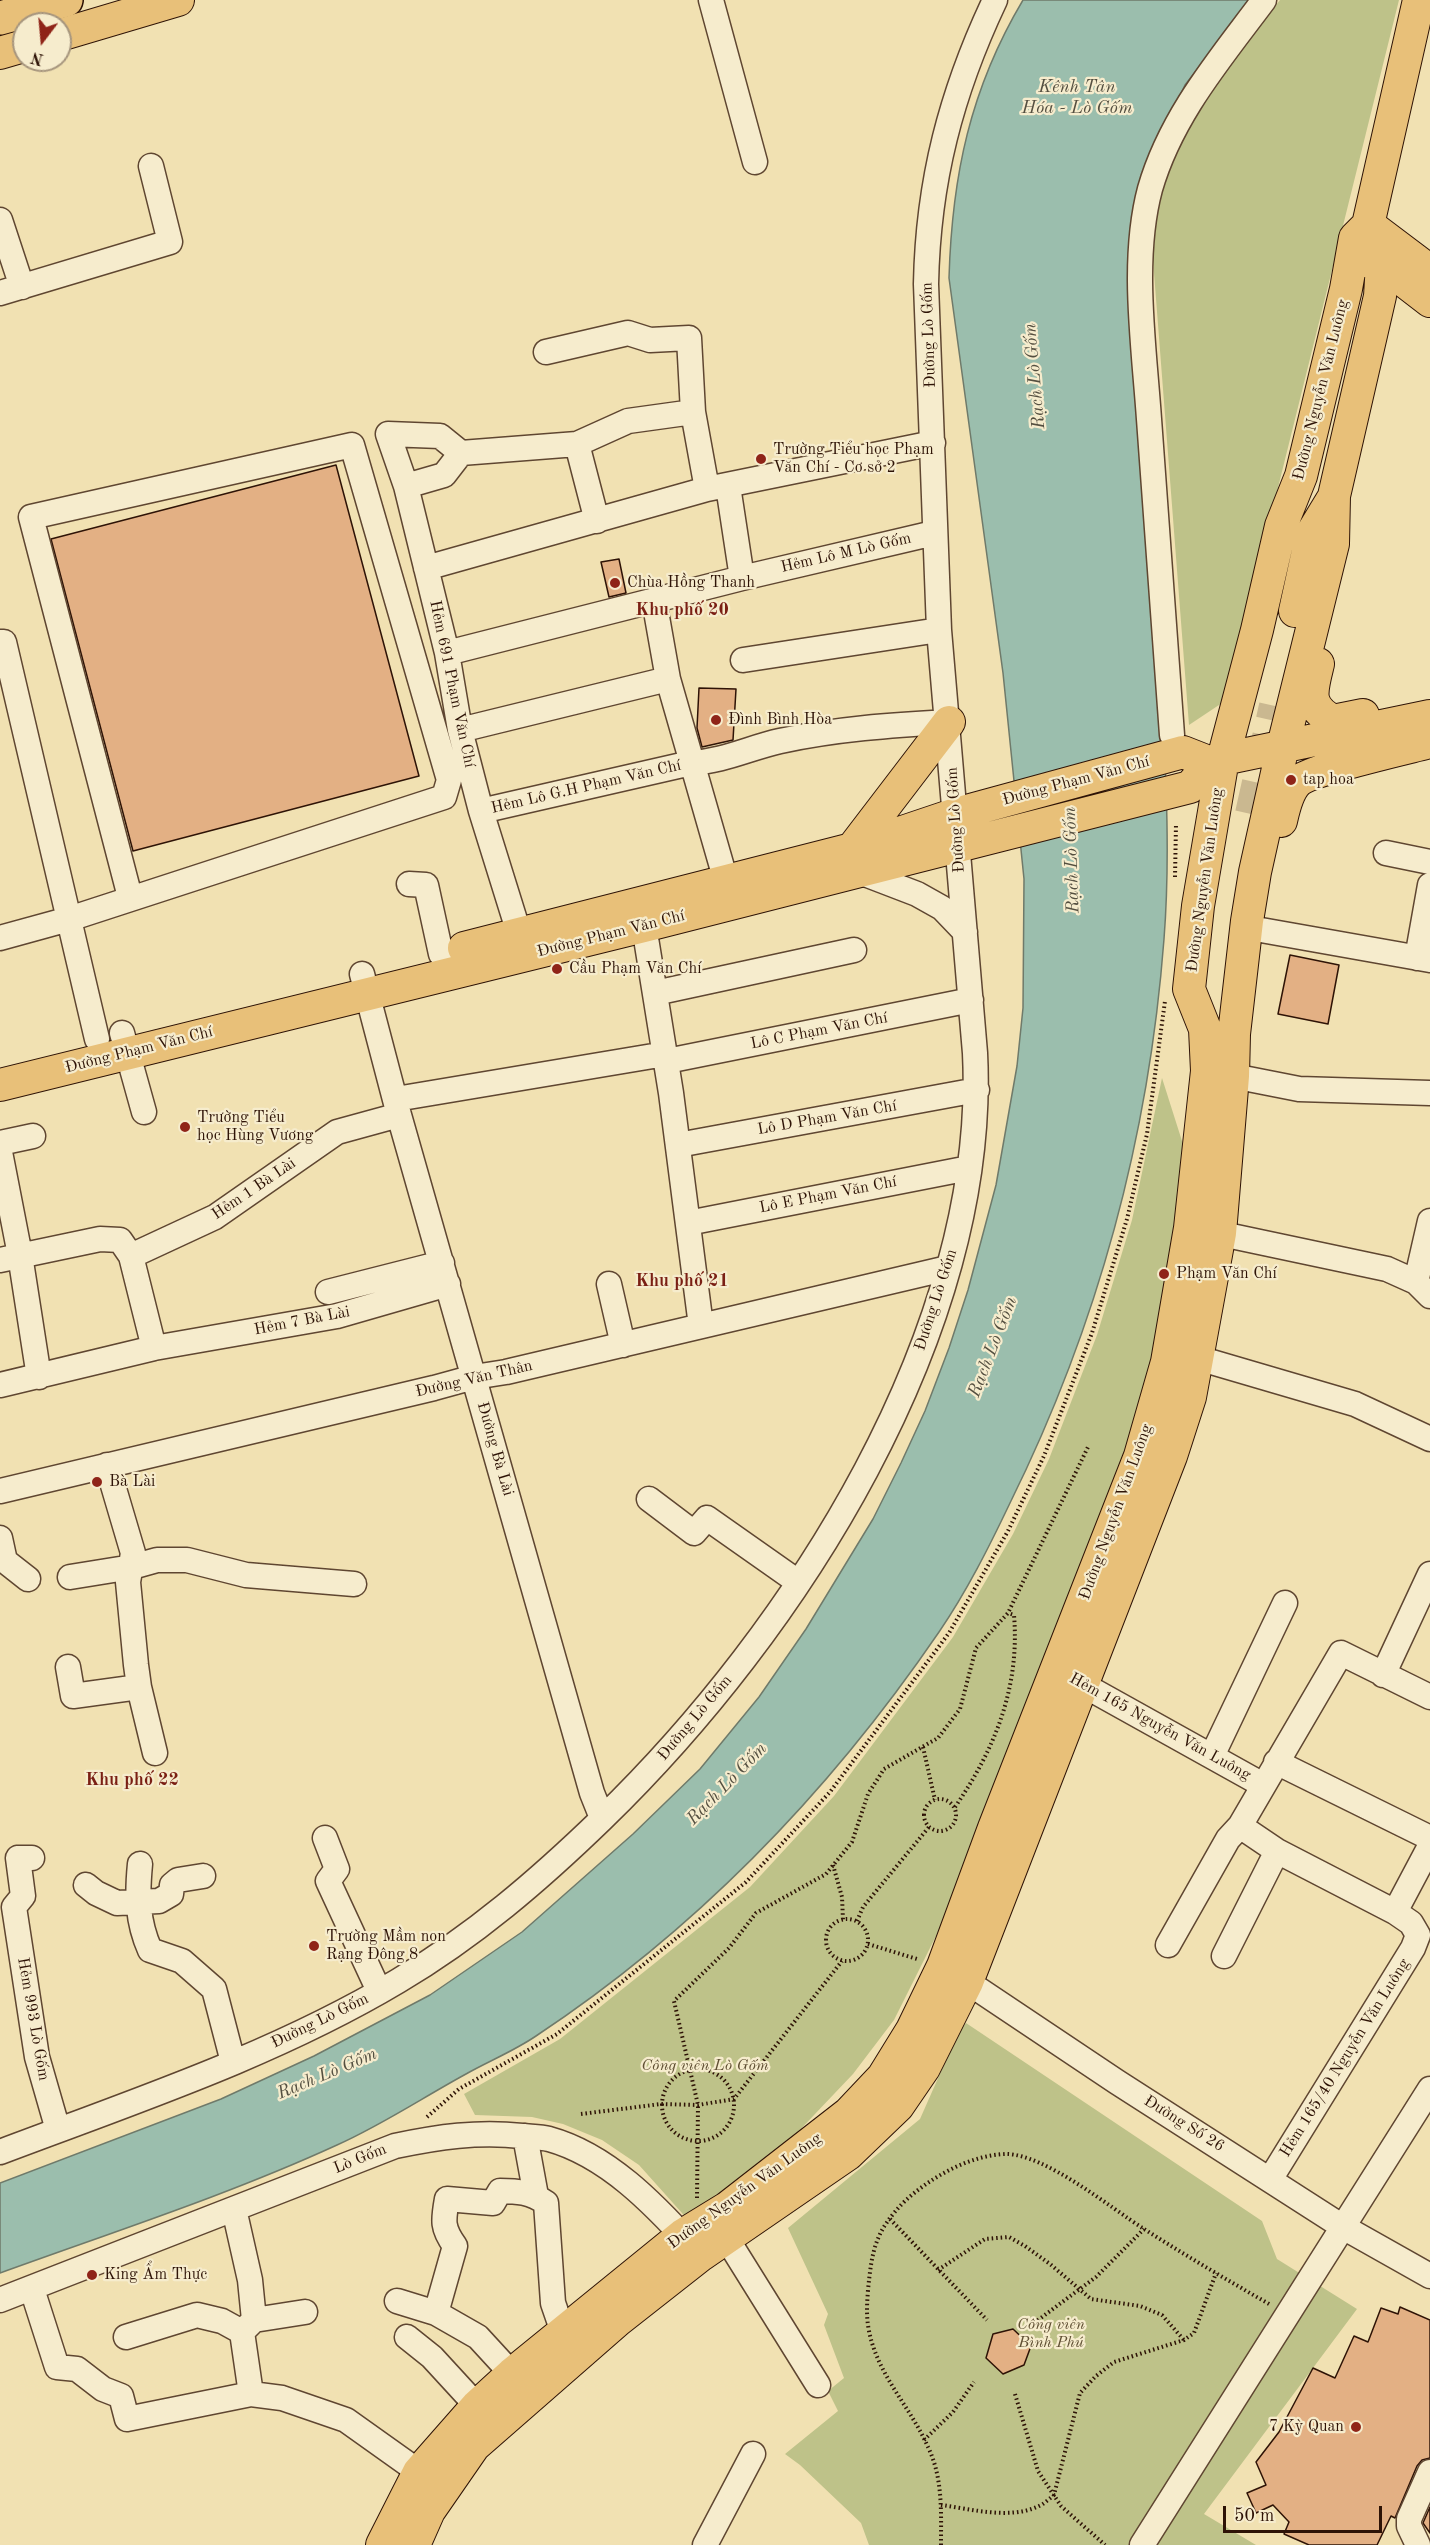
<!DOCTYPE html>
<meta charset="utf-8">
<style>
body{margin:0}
#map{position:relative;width:1430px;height:2545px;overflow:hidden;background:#f1e1b2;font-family:"Old Standard TT",serif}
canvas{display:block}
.north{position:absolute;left:12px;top:12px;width:60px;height:60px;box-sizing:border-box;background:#f6eccd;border:2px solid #a6957d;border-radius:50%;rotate:196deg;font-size:16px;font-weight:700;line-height:24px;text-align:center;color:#2e1306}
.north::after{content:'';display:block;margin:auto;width:21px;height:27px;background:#8f2418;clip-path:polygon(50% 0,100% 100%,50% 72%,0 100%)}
.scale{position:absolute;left:1223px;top:2506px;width:159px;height:27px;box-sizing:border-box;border:3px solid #2e1306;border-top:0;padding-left:8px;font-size:18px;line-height:21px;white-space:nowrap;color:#2e1306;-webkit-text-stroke:4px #f6eccd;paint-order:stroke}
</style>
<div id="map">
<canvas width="1430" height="2545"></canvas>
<div class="north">N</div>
<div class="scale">50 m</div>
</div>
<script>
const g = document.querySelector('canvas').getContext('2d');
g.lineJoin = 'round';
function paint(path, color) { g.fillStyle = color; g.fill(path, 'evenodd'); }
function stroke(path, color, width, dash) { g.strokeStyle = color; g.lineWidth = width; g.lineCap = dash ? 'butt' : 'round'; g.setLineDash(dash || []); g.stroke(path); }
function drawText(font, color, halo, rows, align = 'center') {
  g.font = font + ' "Old Standard TT",serif'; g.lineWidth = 4.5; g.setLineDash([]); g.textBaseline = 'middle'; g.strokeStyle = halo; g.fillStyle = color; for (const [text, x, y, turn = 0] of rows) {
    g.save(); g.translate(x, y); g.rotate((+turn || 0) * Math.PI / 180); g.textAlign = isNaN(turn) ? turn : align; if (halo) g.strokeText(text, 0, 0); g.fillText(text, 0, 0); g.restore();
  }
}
const green = new Path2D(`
 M 1280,0 L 1399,0 L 1231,677 L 1222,703 L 1189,725 L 1152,247 L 1159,189 L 1204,94 Z
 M 1162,1078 L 1188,1160 L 1154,1345 L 1142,1400 L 1127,1446 L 992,1806 L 937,1934 L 894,2020 L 853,2074 L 796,2134 L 690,2222 L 639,2165 L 602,2140 L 563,2124 L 532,2117 L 475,2115 L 464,2094 L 560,2039 L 750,1887 L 834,1796 L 953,1637 L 1013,1534 L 1049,1459 L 1097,1335 L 1132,1220 Z
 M 966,2023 L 1262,2221 L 1277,2259 L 1357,2309 L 1204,2514 L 1256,2545 L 869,2545 L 861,2523 L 800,2465 L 785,2454 L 838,2411 L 828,2391 L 844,2378 L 824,2325 L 828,2314 L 788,2228 L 920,2119 L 958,2033 Z`);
const water = new Path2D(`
 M 1023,0 L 1251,0 L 1185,85 L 1141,178 C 1147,330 1153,481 1159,632 C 1163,735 1172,837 1164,939 C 1149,1137 1098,1325 1010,1503 C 989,1547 967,1591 939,1632 C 831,1790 696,1930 536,2036 C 514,2051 489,2061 466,2074 C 422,2098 382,2125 337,2145 C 228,2195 113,2232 0,2273 L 0,2183 L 221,2099 L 314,2056 L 430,1995 L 522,1932 L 633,1834 L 700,1769 L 759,1697 L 806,1629 L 873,1519 L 901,1463 L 925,1411 L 949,1348 L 968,1290 L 996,1185 L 1017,1066 L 1023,1008 L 1024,879 L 1003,673 L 949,278 C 952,176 970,89 1023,0 Z`);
const building = new Path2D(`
 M 336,465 L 419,776 L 133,851 L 51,539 Z
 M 619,559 L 626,593 L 609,597 L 601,562 Z
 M 699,688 L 736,689 L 733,740 L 702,747 L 697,728 Z
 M 1290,955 L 1339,965 L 1328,1024 L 1278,1014 Z
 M 1400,2307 L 1430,2320 L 1430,2458 L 1422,2460 L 1417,2466 L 1395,2518 L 1391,2516 L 1377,2545 L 1309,2545 L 1284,2534 L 1289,2522 L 1273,2505 L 1256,2513 L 1247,2493 L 1266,2485 L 1256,2462 L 1279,2432 L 1313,2368 L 1335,2378 L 1354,2336 L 1368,2342 L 1381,2308 L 1398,2314 Z
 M 1013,2329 L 1031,2346 L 1024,2365 L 1003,2374 L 986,2358 L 993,2334 Z
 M 1430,2507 L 1430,2533 L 1423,2523 Z`);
const majorTunnel = new Path2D(`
 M 1251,814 L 1275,706`);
const path = new Path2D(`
 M 1175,877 L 1176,824
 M 923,1747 L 935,1800
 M924 1815a16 16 0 1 1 32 0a16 16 0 1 1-32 0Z
 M 955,1807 C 995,1749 1020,1687 1014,1615 L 1008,1613
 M 833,1865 L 842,1897 L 843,1920
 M826 1940a21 21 0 1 1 42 0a21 21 0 1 1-42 0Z
 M 857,1921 L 863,1907 L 929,1827
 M 868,1944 L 917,1959
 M662 2105a36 36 0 1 1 72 0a36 36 0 1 1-72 0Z
 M 581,2114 L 661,2104 L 698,2105 L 734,2099 L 842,1961
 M 427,2117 L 459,2089 L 557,2034 L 746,1882 L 830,1792 L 949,1633 L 1008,1531 L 1044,1456 L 1092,1333 L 1127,1219 L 1147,1134 L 1165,1001
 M 697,2198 L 698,2105 L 674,2001 L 729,1948 L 756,1913 L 826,1874 L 852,1842 L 868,1794 L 884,1769 L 938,1738 L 960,1709 L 976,1648 L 1008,1613 L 1088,1447
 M 890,2219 L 987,2320
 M 938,2270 L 985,2239 L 1009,2237 L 1025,2246 L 1050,2264 L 1091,2299 L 1140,2306 L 1162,2315 L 1184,2340
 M 1034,2323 L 1096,2277 L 1144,2229
 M 1015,2394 L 1038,2471 L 1061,2506 L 1105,2545
 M 924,2440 L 953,2412 L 974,2382
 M 941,2505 C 971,2509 1010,2520 1039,2506 C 1044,2504 1049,2499 1054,2495 L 1080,2393 L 1096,2376 L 1114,2362 L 1184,2340 L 1194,2333 L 1216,2273
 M 941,2545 C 941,2512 943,2478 928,2447 C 910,2406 878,2376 869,2331 C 866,2316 867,2304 868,2290 C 872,2250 875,2231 905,2201 C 931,2177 970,2155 1006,2154 C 1045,2154 1111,2208 1144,2229 C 1185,2255 1227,2280 1269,2304`);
const minor = new Path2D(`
 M 711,0 L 755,162
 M 0,220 L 22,287
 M 0,293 L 170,242 L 151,166
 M 546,352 L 628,333 L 650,340 L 689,338 L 693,412
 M 577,444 L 597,521
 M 461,453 L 440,436 L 388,434 L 406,486 L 447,653 L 460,730 L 481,811 L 519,933
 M 406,486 L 444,475 L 461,453 L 577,444 L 628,421 L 693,412 L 707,489
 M 728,486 L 742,578
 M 426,568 L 707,489 L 933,443
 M 654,600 L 668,679 L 726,881
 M 0,642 L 4,642 L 97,1039
 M 447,653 L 742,578 L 934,533
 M 743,660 L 939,630
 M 460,730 L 668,679
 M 1172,735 C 1164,630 1157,524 1149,419 C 1144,346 1131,260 1150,189 C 1171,116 1220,59 1264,0
 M 481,811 L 691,763 C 724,761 749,748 780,741 C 836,729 891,725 949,722
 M 1386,853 L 1430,862
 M 857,871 L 917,894 L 942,908 L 965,932
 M 409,884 L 426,885 L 441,954
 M 644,926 L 671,1093 L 701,1326
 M 1261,930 L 1430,960
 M 0,938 L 69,919 L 444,797 L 449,780 L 352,445 L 31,517 L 130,897
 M 1417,958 L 1430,885
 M 362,974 L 399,1115 L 592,1793 L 602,1818
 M 655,993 L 854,950
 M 122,1033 L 144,1112
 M 667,1061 L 971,1000
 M 1233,1076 L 1299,1089 L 1430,1093
 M 396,1099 L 665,1054
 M 0,1143 L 33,1136
 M 678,1145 L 977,1090
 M 0,1152 L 20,1255 L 39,1377
 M 688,1223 L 969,1168
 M 1203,1230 L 1387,1269 L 1416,1282 L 1430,1296
 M 131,1256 L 215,1217 L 337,1132 L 399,1115
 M 0,1260 L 100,1239 L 120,1240 L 131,1256 L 154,1348
 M 1416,1282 L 1430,1221
 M 609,1284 L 623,1345
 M 328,1292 L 442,1263
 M 1198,1358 L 1355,1404 L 1430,1439
 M 0,1385 L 154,1348 L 337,1316 L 448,1284
 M 107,1465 L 133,1553 L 128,1582 L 136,1665 L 139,1687 L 155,1753
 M 0,1491 L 434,1388 L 474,1377 L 506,1372 L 948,1268
 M 649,1499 L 694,1533 L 707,1518 L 798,1582
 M 0,1538 L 5,1561 L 28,1579
 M 70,1577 L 132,1567 L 157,1560 L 187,1560 L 246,1575 L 354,1584
 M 68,1667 L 73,1696 L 139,1687
 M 1383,1675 L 1430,1574
 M 1069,1677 L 1263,1785
 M 1212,1756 L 1285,1603
 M 1276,1762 L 1430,1838
 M 325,1838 L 337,1869 L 328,1881 L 379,1991
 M 140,1864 C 137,1895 137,1921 150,1950 L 182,1961 L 214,1989 L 233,2062
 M 86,1885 L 96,1893 L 117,1903 L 159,1901 L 171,1894 L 172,1885 L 178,1880 L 203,1876
 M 14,1907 L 37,2057 L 58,2130
 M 14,1907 L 23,1896 L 18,1858 L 32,1858
 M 1395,1912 L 1430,1846
 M 1168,1945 L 1228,1839 L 1240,1826
 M 1224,1956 L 1277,1851
 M 954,1973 L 1117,2082 L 1343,2227 L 1430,2276
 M 525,2136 L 536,2196
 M 0,2152 C 135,2101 274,2055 398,1981 C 474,1936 539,1880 602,1819 C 795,1632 989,1331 975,1053 L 939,630 L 926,284 C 928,181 951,93 995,0
 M 1271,2178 L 1413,1948 L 1418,1935 L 1411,1923 L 1395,1912 L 1277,1851 L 1240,1826 L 1341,1653 L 1430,1697
 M 234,2209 L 250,2280 L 254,2320 L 242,2332
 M 727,2239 L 818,2385
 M 32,2289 L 57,2367 L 77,2369 L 103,2389 L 121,2396 L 127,2419 L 251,2394 L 282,2398 L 346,2420 L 419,2472
 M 0,2300 L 395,2146 C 438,2137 478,2131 522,2136 C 530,2137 540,2137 549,2139 C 607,2155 654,2204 693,2247
 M 397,2301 L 436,2313 L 478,2337 L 512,2374
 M 436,2313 L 455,2246 C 442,2228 443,2221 447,2199 L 493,2203 L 500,2191 C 517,2191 531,2192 546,2203 L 553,2303 L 563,2332
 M 254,2320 L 305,2312
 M 126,2337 L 197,2315 L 222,2321 L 242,2332 L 251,2394
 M 407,2337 L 432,2357 L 477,2406
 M 705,2545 L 753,2454
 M 1142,2545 L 1430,2089
 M 1418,2545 L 1409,2526 L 1409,2519 L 1430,2472`);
const major = new Path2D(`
 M 60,35 L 178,0
 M 0,53 L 24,46
 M 1373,228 L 1430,271
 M 1366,261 L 1382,264 L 1430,301
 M 1295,611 L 1312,533 L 1332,500
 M 1318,664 C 1311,692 1306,706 1333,721 L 1363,715
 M 1281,821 C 1284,808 1287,792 1297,782 C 1309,770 1407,748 1430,742
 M 852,849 L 949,722
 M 464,948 L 852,849 L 956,814 L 1183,752 L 1211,763
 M 0,1085 L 644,926 L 1190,787 L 1211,763 L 1223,759 L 1430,716
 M 382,2545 L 419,2472 L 477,2406 L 512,2374 L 683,2235 L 727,2208 L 849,2113 L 883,2077 L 912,2030 L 943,1966 L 994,1828 L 1140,1456 L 1167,1362 L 1190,1228 L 1207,1071 L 1205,1029 L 1189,989 L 1198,906 L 1223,759 L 1257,630 L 1281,526 L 1301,476 L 1346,289 L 1355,238 L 1368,225 L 1419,0
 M 414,2545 L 429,2511 L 474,2446 L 617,2321 L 701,2255 L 848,2154 L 898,2106 L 924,2068 L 967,1982 L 1171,1456 L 1190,1397 L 1220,1233 L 1233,1076 L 1234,1034 L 1247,921 L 1255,872 L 1283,746 L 1333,544 L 1334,496 L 1380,296 L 1382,264 L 1387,241`);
const highway = new Path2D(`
 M 0,18 L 66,0`);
const markers = [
 [761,459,6,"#8f2418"],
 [615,583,6,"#8f2418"],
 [716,720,6,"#8f2418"],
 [1291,780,6,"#8f2418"],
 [557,969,6,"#8f2418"],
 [185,1127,6,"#8f2418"],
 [1164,1274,6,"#8f2418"],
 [97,1482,6,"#8f2418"],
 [314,1946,6,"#8f2418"],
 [92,2275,6,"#8f2418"],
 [1356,2427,6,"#8f2418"]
];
const streetNames = [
 ["Đường Lò Gốm",929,335,-92],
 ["Đường Nguyễn Văn Luông",1321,390,-76],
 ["Hẻm Lô M Lò Gốm",846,553,-13],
 ["Hẻm 691 Phạm Văn Chí",452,684,78],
 ["Đường Phạm Văn Chí",1076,781,-15],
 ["Hẻm Lô G.H Phạm Văn Chí",586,787,-13],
 ["Đường Lò Gốm",956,820,-94],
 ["Đường Nguyễn Văn Luông",1205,880,-82],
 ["Đường Phạm Văn Chí",611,934,-14],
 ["Lô C Phạm Văn Chí",819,1031,-11],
 ["Đường Phạm Văn Chí",139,1050,-14],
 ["Lô D Phạm Văn Chí",827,1118,-10],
 ["Hẻm 1 Bà Lài",254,1189,-34],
 ["Lô E Phạm Văn Chí",828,1195,-11],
 ["Đường Lò Gốm",936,1300,-72],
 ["Hẻm 7 Bà Lài",302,1321,-11],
 ["Đường Văn Thân",474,1379,-13],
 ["Đường Bà Lài",495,1449,74],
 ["Đường Nguyễn Văn Luông",1116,1512,-70],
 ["Đường Lò Gốm",695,1718,-50],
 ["Hẻm 165 Nguyễn Văn Luông",1160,1727,29],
 ["Hẻm 993 Lò Gốm",33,2019,80],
 ["Đường Lò Gốm",320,2021,-26],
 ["Hẻm 165/40 Nguyễn Văn Luông",1345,2058,-58],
 ["Đường Số 26",1184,2124,32],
 ["Lò Gốm",360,2159,-22],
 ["Đường Nguyễn Văn Luông",745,2191,-36]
];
const poiNames = [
 ["Trường Tiểu học Phạm",773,450],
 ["Văn Chí - Cơ sở 2",773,468],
 ["Chùa Hồng Thanh",627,583],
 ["Đình Bình Hòa",728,720],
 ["tap hoa",1303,780],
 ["Cầu Phạm Văn Chí",569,969],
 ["Trường Tiểu",197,1118],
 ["học Hùng Vương",197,1136],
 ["Phạm Văn Chí",1176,1274],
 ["Bà Lài",109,1482],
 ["Trường Mầm non",326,1937],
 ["Rạng Đông 8",326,1955],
 ["King Ẩm Thực",104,2275],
 ["7 Kỳ Quan",1344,2427,"right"]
];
const parkNames = [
 ["Công viên Lò Gốm",705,2066],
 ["Công viên",1051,2325],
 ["Bình Phú",1051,2343]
];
const waterNames = [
 ["Kênh Tân",1077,87],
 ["Hóa - Lò Gốm",1077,108],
 ["Rạch Lò Gốm",1035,376,-95],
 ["Rạch Lò Gốm",1072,860,-92],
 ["Rạch Lò Gốm",993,1347,-69],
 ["Rạch Lò Gốm",727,1784,-46],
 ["Rạch Lò Gốm",327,2074,-23]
];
const neighbourhoodNames = [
 ["Khu phố 20",682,610],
 ["Khu phố 21",682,1281],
 ["Khu phố 22",132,1780]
];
paint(green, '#bec289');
paint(water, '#9bbead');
stroke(water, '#6f7a6a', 1.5);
paint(building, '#e3b084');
stroke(building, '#2e1306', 1.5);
stroke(majorTunnel, '#cab890', 32, [32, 16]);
stroke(minor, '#5f4631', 27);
stroke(major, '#2e1306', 34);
stroke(highway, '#2e1306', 36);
stroke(path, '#2e1306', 4, [1.5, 3]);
stroke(minor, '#f6eccd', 24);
stroke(major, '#e8c079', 32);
stroke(highway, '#e8c079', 33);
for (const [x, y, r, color] of markers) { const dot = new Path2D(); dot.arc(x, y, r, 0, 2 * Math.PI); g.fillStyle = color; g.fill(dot); stroke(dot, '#f6eccd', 2); }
drawText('16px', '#2e1306', '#f6eccd', streetNames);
drawText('16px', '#2e1306', '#f6eccd', poiNames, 'left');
drawText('italic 16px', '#605034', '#f6eccd', parkNames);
drawText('italic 18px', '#544f40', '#f6eccd', waterNames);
drawText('bold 18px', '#7a1f14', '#f6eccd', neighbourhoodNames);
</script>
